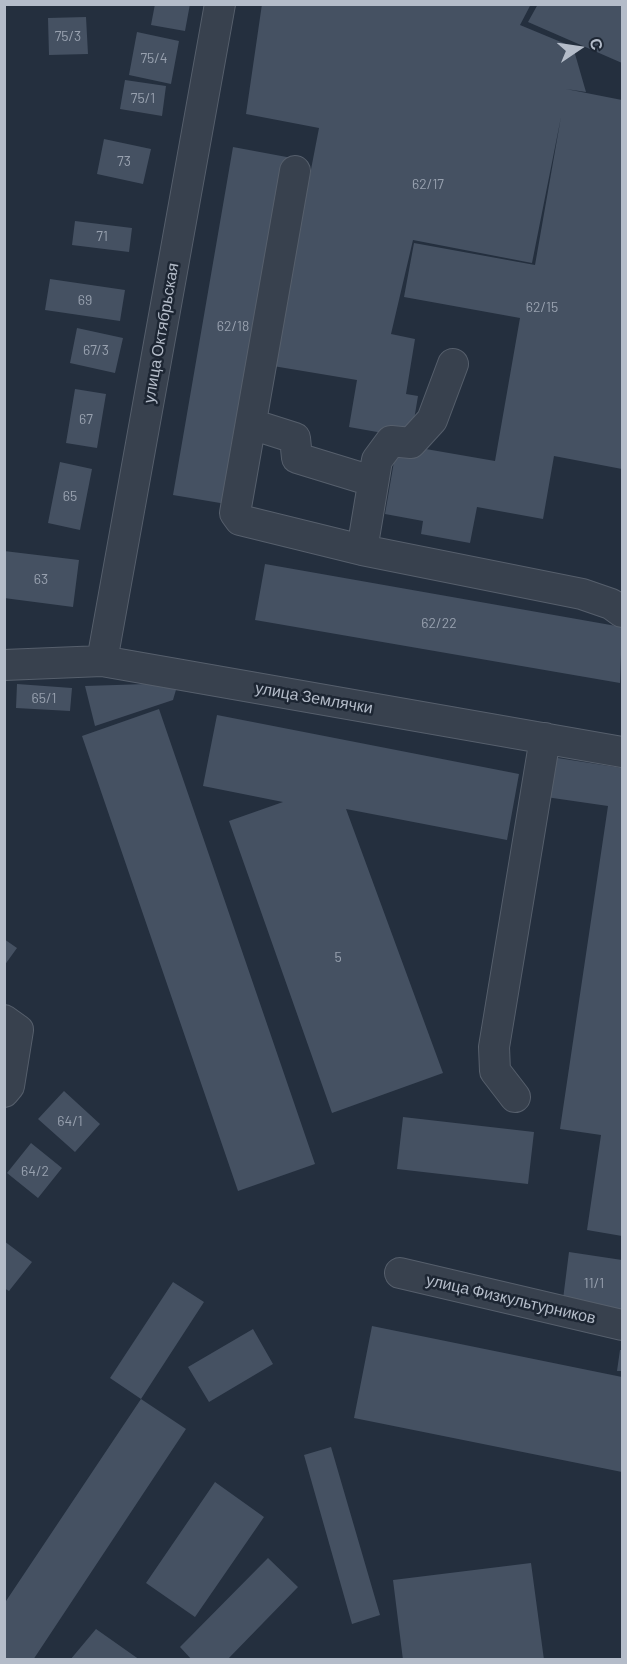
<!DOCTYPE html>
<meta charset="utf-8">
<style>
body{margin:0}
#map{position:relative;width:627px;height:1664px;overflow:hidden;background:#242f3e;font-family:Barlow,sans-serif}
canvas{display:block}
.frame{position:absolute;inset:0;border:6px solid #b4bcc9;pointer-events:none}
.north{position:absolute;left:549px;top:18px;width:60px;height:60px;-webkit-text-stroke:4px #1d2633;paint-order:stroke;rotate:77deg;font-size:16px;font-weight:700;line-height:24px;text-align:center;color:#b4bcc9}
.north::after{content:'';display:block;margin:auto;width:21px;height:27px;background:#b4bcc9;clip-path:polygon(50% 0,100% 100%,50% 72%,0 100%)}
</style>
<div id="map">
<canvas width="627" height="1664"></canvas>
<div class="frame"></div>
<div class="north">С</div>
</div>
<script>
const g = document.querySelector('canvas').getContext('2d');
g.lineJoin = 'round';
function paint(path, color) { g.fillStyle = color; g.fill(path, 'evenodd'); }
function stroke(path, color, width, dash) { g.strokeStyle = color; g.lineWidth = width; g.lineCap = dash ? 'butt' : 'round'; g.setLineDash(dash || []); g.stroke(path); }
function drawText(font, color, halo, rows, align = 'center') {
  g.font = font + ' Barlow,sans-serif'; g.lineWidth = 5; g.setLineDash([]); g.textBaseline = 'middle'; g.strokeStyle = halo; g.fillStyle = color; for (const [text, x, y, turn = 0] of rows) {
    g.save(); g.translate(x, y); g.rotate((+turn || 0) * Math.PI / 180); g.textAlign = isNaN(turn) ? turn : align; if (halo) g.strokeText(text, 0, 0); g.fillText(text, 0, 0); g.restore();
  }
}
const building = new Path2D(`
 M 155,4 L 190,4 L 185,31 L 151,25 Z
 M 262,4 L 531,4 L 520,25 L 573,47 L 586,92 L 566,89 L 622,100 L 622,469 L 554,456 L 543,519 L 477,507 L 470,543 L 421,534 L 423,521 L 385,514 L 397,444 L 495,461 L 520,318 L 404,297 L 414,243 L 535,265 L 561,117 L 532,263 L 413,240 L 391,334 L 415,339 L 406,394 L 418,396 L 411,438 L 349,427 L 357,380 L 273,366 L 319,128 L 246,114 Z
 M 538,4 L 622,4 L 622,63 L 528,22 Z
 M 86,17 L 88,54 L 49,55 L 48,18 Z
 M 137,32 L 179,41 L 171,84 L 129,75 Z
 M 125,80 L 166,86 L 162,116 L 120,109 Z
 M 104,139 L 151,149 L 143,184 L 97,174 Z
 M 233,147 L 292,158 L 232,505 L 173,495 Z
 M 75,221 L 132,228 L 129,252 L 72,245 Z
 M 50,279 L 125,290 L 120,321 L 45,310 Z
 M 77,328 L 123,338 L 115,373 L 70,363 Z
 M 75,389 L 106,394 L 97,448 L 66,443 Z
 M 60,462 L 92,469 L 80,530 L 48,523 Z
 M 4,551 L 79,560 L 73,607 L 4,598 Z
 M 265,564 L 622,627 L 620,683 L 255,620 Z
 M 178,683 L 173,700 L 95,726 L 85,686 Z
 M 17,684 L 72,688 L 70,711 L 16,708 Z
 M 159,709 L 315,1164 L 238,1191 L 82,736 Z
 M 217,715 L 519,774 L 507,840 L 346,809 L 443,1073 L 332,1113 L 229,821 L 283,802 L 203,786 Z
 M 545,756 L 622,768 L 622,1236 L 587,1230 L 601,1135 L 560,1129 L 608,806 L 539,796 Z
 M 4,939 L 17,948 L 4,966 Z
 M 64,1091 L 100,1124 L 75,1152 L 38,1119 Z
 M 403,1117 L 534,1132 L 528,1184 L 397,1169 Z
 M 31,1143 L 62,1168 L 38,1198 L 7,1173 Z
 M 4,1241 L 32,1262 L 9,1291 L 4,1288 Z
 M 569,1252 L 622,1260 L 621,1315 L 562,1307 Z
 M 173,1282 L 204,1302 L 141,1399 L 110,1378 Z
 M 372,1326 L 622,1377 L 622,1472 L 354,1418 Z
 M 253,1329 L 273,1364 L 209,1402 L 188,1367 Z
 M 620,1350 L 622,1350 L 622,1371 L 617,1371 Z
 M 141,1399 L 186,1429 L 33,1660 L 4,1660 L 4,1604 Z
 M 331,1447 L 380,1615 L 352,1624 L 304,1455 Z
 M 215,1482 L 264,1517 L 195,1617 L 146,1583 Z
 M 268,1558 L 298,1587 L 227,1660 L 192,1660 L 180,1647 Z
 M 531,1563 L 544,1660 L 403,1660 L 393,1580 Z
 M 96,1629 L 140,1660 L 70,1660 Z`);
const minor = new Path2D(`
 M 295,171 L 235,513 L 240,520 L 362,550
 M 453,364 L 432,420 L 411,443 L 391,441 L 377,460 L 362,550 L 582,594 L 611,604 L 622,612
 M 251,424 L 295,438 L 297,458 L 372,481
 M 102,661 L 220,4
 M 4,665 L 102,661 L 622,752
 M 4,1020 L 18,1030 L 9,1086 L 4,1092
 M 515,1097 L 495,1071 L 494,1047 L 545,738
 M 400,1273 L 622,1325`);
const numberNames = [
 ["75/3",68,36],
 ["75/4",154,58],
 ["75/1",143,98],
 ["73",124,161],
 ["62/17",428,184],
 ["71",102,236],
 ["69",85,300],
 ["62/15",542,307],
 ["62/18",233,326],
 ["67/3",96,350],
 ["67",86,419],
 ["65",70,496],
 ["63",41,579],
 ["62/22",439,623],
 ["65/1",44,698],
 ["5",338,957],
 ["64/1",70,1121],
 ["64/2",35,1171],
 ["11/1",594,1283]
];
const streetNames = [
 ["улица Октябрьская",161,333,-80],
 ["улица Землячки",314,698,10],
 ["улица Физкультурников",511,1299,13]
];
paint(building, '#455162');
stroke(minor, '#565f6c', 32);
stroke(minor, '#38414e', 30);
drawText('14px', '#98a1af', null, numberNames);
drawText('16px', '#b4bcc9', '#1d2633', streetNames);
</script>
